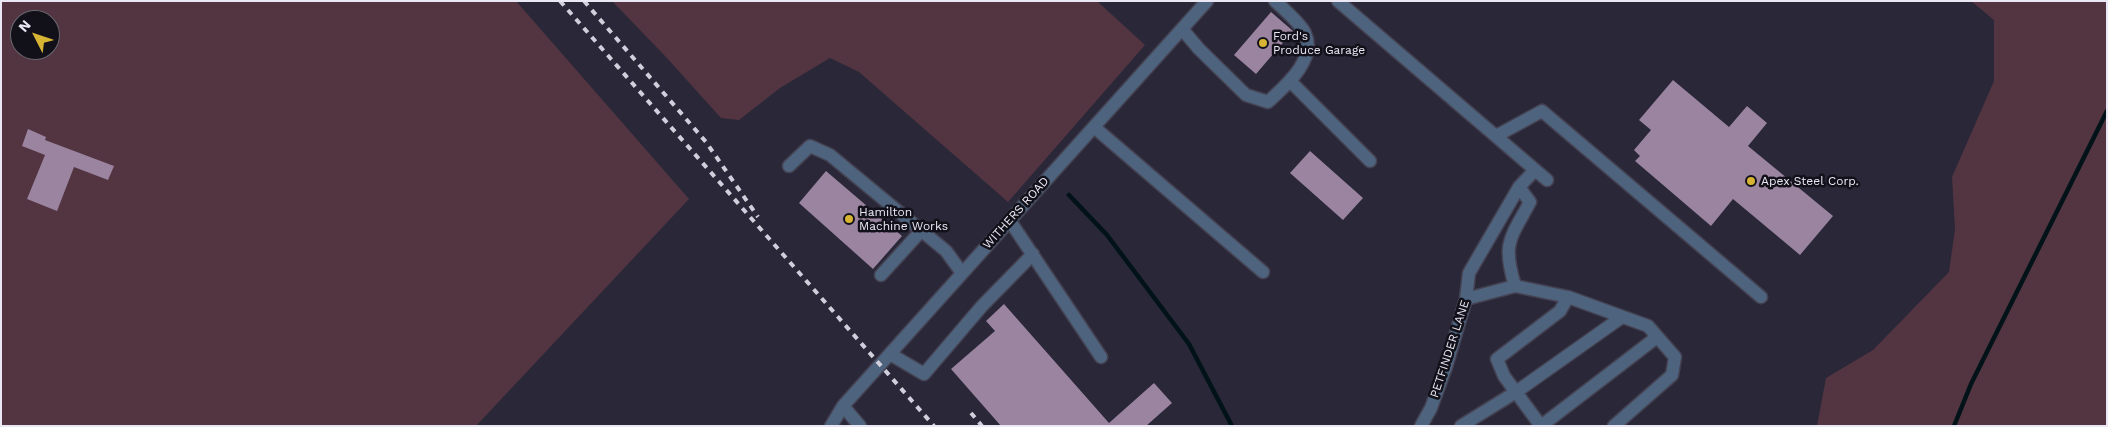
<!DOCTYPE html>
<style>
body{margin:0}
#map{position:relative;width:2108px;height:427px;overflow:hidden;background:#292738;font-family:"Work Sans",sans-serif}
canvas{display:block}
.frame{position:absolute;inset:0;border:2px solid #e9e8f4;pointer-events:none}
.north{position:absolute;left:10px;top:10px;width:50px;height:50px;box-sizing:border-box;background:#121119;border:1px solid #686771;border-radius:50%;rotate:311deg;font-size:14px;font-weight:700;line-height:20px;text-align:center;color:#e9e8f4}
.north::after{content:'';display:block;margin:auto;width:18px;height:22px;background:#d7b434;clip-path:polygon(50% 0,100% 100%,50% 72%,0 100%)}
</style>
<div id="map">
<canvas width="2108" height="427"></canvas>
<div class="frame"></div>
<div class="north">N</div>
</div>
<script>
const g = document.querySelector('canvas').getContext('2d');
g.lineJoin = 'round';
function paint(path, color) { g.fillStyle = color; g.fill(path, 'evenodd'); }
function stroke(path, color, width, dash) { g.strokeStyle = color; g.lineWidth = width; g.lineCap = dash ? 'butt' : 'round'; g.setLineDash(dash || []); g.stroke(path); }
function drawText(font, color, halo, rows, align = 'center') {
  g.font = font + ' "Work Sans",sans-serif'; g.lineWidth = 5; g.setLineDash([]); g.textBaseline = 'middle'; g.strokeStyle = halo; g.fillStyle = color; for (const [text, x, y, turn = 0] of rows) {
    g.save(); g.translate(x, y); g.rotate((+turn || 0) * Math.PI / 180); g.textAlign = isNaN(turn) ? turn : align; if (halo) g.strokeText(text, 0, 0); g.fillText(text, 0, 0); g.restore();
  }
}
const green = new Path2D(`
 M 1,1 L 516,1 L 689,199 L 476,426 L 1,426 ZM 20,20 L 50,20 L 50,50 L 20,50 Z
 M 612,1 L 1097,1 L 1145,45 L 1008,202 L 859,72 L 830,58 L 780,88 L 739,120 L 721,118 L 666,57 Z
 M 1971,1 L 2107,1 L 2107,426 L 1817,426 L 1826,378 L 1873,350 L 1949,272 L 1955,229 L 1952,177 L 1994,81 L 1994,20 Z`);
const stream = new Path2D(`
 M 1069,195 L 1107,235 L 1189,344 L 1232,426
 M 1954,426 L 1971,384 L 2107,111`);
const building = new Path2D(`
 M 1271,12 L 1293,31 L 1256,74 L 1234,55 Z
 M 1673,80 L 1729,127 L 1747,106 L 1767,123 L 1748,146 L 1833,216 L 1800,255 L 1733,199 L 1711,226 L 1635,161 L 1640,156 L 1634,150 L 1651,130 L 1639,120 Z
 M 28,129 L 46,137 L 45,140 L 114,166 L 108,180 L 74,167 L 57,211 L 27,199 L 45,155 L 22,146 Z
 M 1310,151 L 1363,198 L 1343,220 L 1290,173 Z
 M 826,171 L 902,236 L 873,269 L 799,203 Z
 M 1004,304 L 1109,423 L 1154,383 L 1172,403 L 1146,426 L 1001,426 L 951,369 L 995,331 L 986,321 Z`);
const minor = new Path2D(`
 M 1338,1 L 1547,180
 M 1182,29 L 1199,49 L 1246,95 L 1268,102 C 1285,86 1317,60 1305,33 C 1301,25 1283,8 1275,1
 M 1290,81 L 1370,161
 M 1094,127 L 1263,272
 M 1496,136 L 1542,111 L 1761,297
 M 789,166 L 810,146 L 830,155 L 946,251 L 962,273
 M 1010,221 L 1101,357
 M 881,275 L 921,231
 M 1515,286 C 1502,243 1510,239 1530,202 L 1519,187
 M 1466,299 L 1515,286 L 1568,297
 M 890,354 L 924,374 L 982,306 L 1033,254
 M 831,426 L 843,406
 M 860,426 L 843,406 L 1207,1
 M 1421,426 L 1431,408 L 1446,367 L 1466,299 L 1469,273 L 1519,187 L 1535,170
 M 1461,426 L 1516,392 L 1622,317
 M 1541,426 L 1504,376 L 1497,359 L 1560,311 L 1568,297 L 1648,326 L 1675,357 L 1672,375 L 1614,426
 M 1541,426 L 1657,337`);
const rail = new Path2D(`
 M 560,1 L 934,426
 M 584,1 L 706,142 L 758,217
 M 971,413 L 982,426`);
const markers = [
 [1263,43,5,"#d7b434"],
 [1751,181,5,"#d7b434"],
 [849,219,5,"#d7b434"]
];
const poiNames = [
 ["Ford's",1273,36],
 ["Produce Garage",1273,50],
 ["Apex Steel Corp.",1761,181],
 ["Hamilton",859,212],
 ["Machine Works",859,226]
];
const streetNames = [
 ["WITHERS ROAD",1016,213,-48],
 ["PETFINDER LANE",1450,349,-72]
];
paint(green, '#533541');
stroke(stream, '#011319', 4.5);
paint(building, '#9b84a0');
stroke(minor, '#444252', 15);
stroke(minor, '#4e637d', 12);
stroke(rail, '#d0cfdb', 4, [6, 6]);
for (const [x, y, r, color] of markers) { const dot = new Path2D(); dot.arc(x, y, r, 0, 2 * Math.PI); g.fillStyle = color; g.fill(dot); stroke(dot, '#121119', 2); }
drawText('12px', '#e9e8f4', '#121119', poiNames, 'left');
drawText('12px', '#e9e8f4', '#121119', streetNames);
</script>
